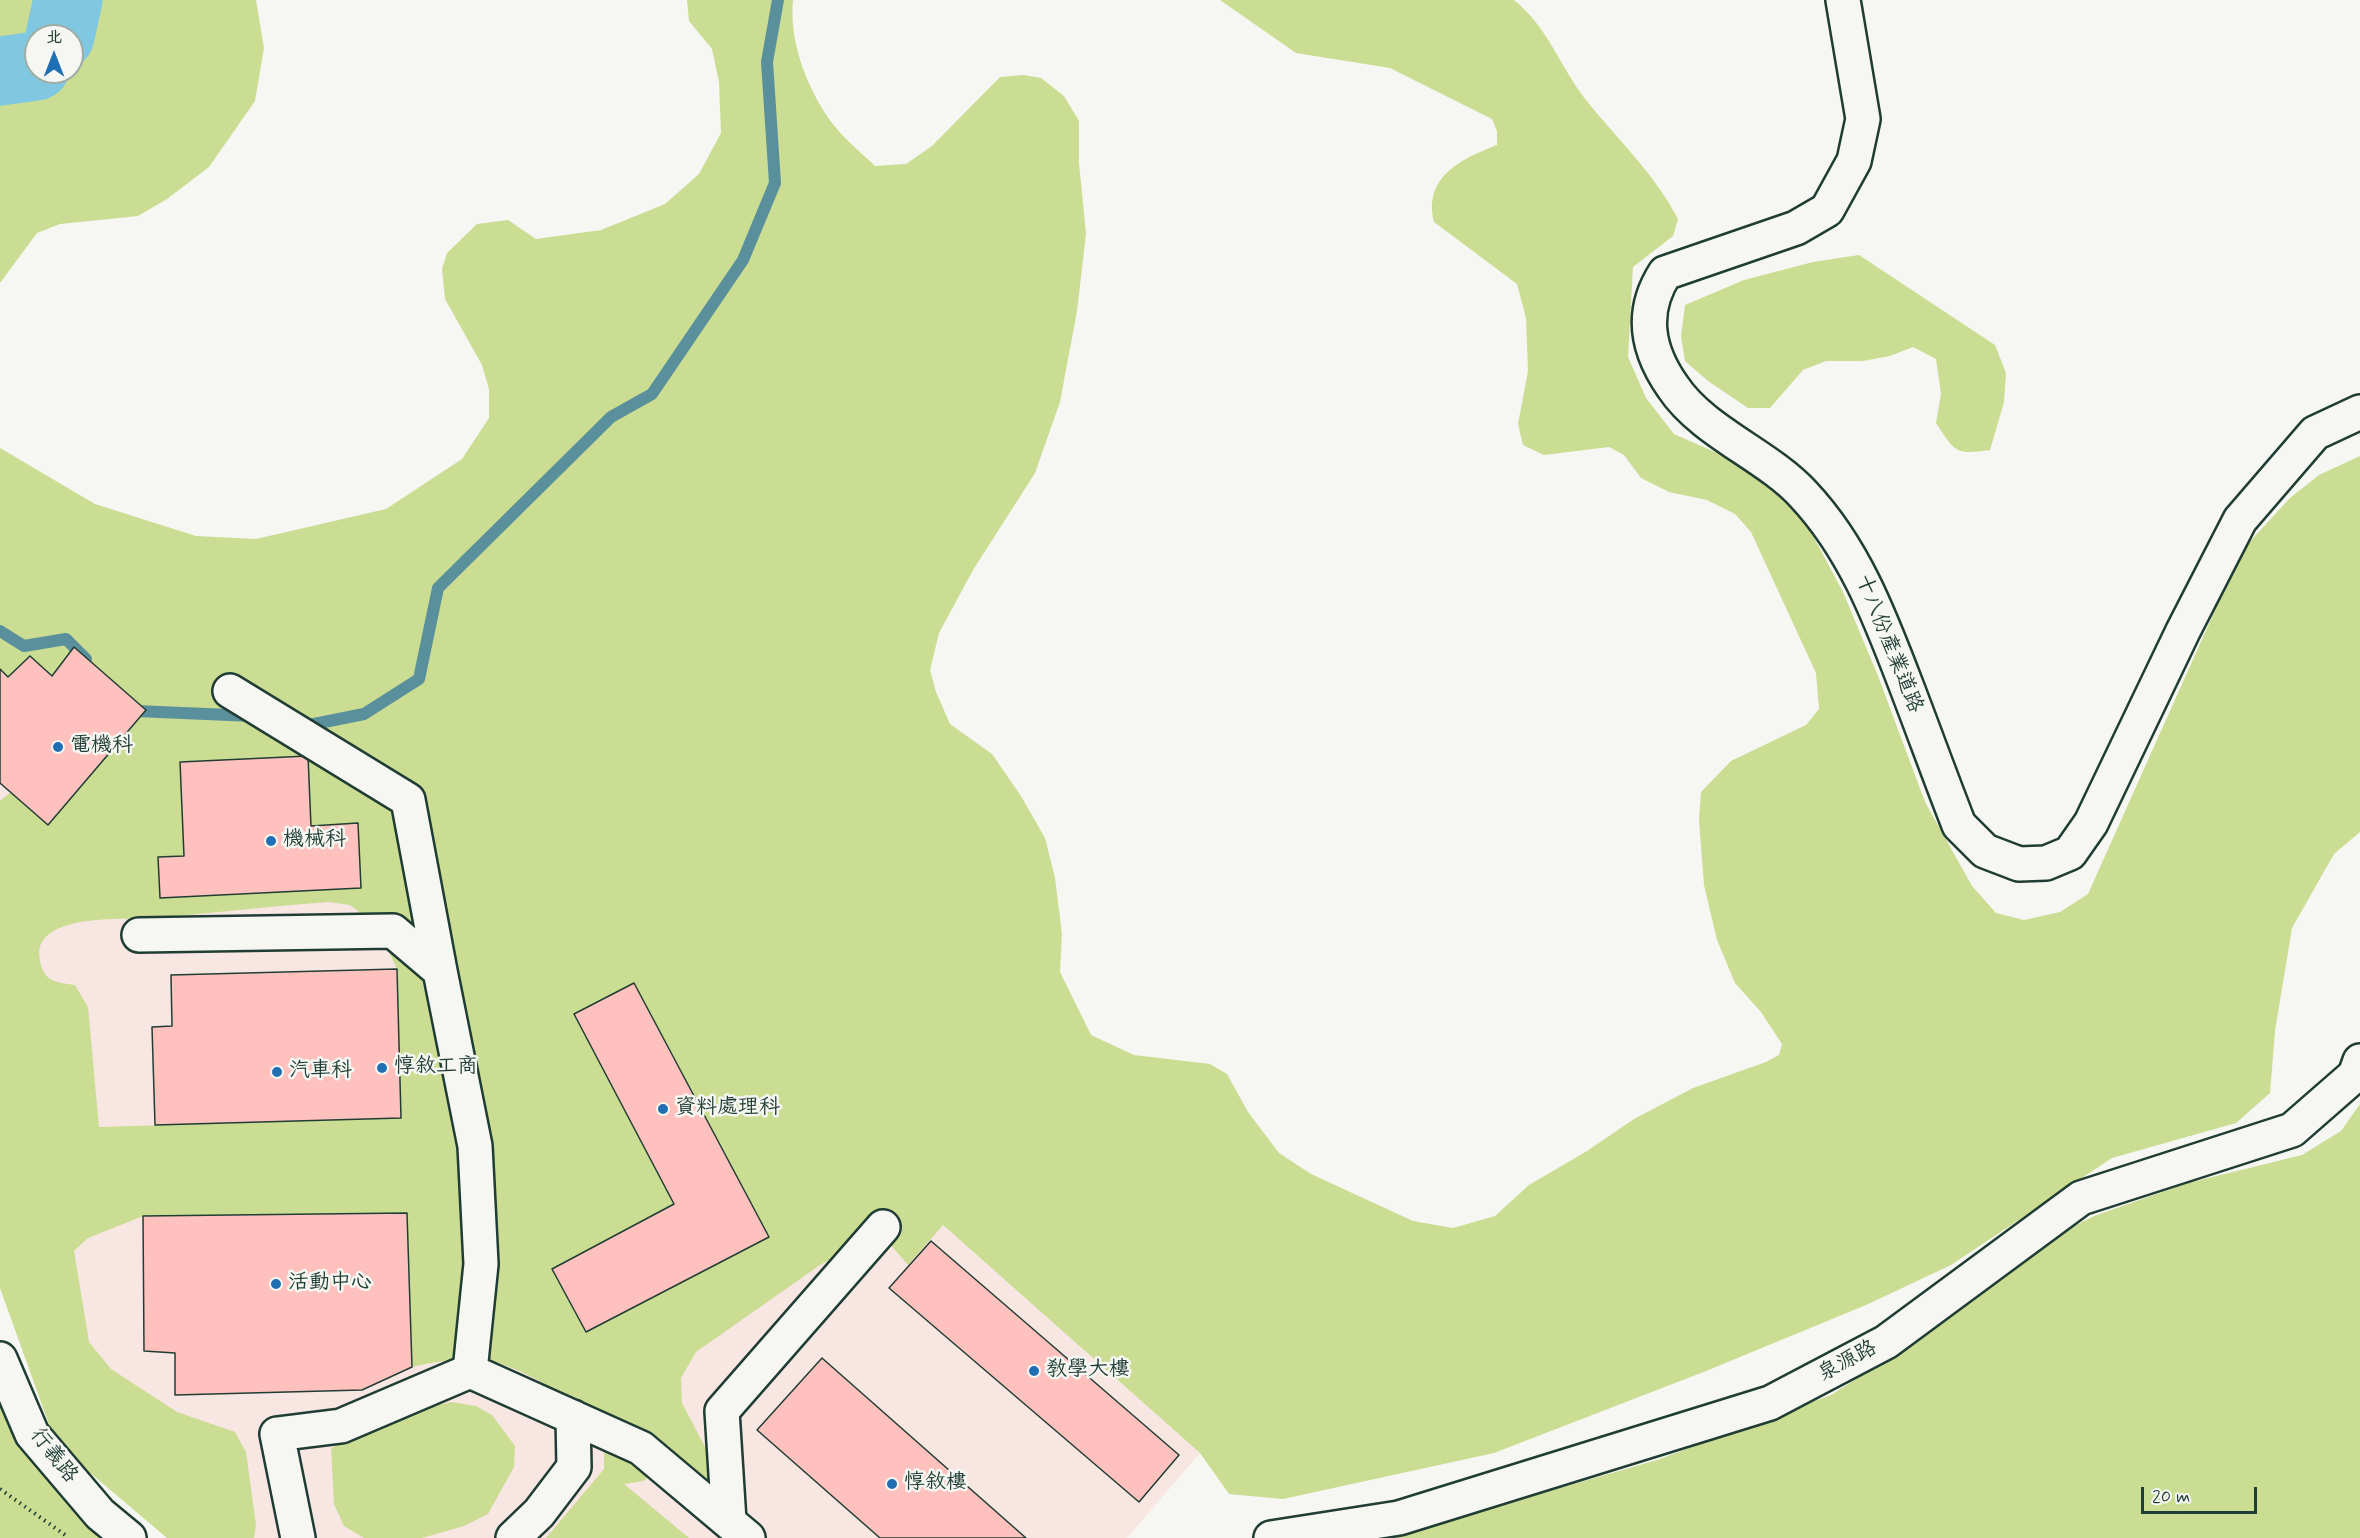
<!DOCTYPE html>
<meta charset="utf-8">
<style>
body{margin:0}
#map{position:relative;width:2360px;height:1538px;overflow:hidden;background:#f6f6f2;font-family:Mynerve,"LXGW WenKai TC",sans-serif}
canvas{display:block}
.north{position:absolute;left:24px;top:24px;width:60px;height:60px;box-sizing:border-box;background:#f6f6f2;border:2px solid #a0aca6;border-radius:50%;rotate:0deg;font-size:16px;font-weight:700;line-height:24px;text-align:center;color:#1f3d34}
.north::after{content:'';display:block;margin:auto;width:21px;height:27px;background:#1f6fb2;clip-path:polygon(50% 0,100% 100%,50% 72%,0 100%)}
.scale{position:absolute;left:2141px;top:1487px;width:116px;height:27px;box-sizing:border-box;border:3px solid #1f3d34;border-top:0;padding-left:8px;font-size:18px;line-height:21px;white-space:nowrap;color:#1f3d34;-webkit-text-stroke:4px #f6f6f2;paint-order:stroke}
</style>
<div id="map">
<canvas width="2360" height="1538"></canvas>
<div class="north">北</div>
<div class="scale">20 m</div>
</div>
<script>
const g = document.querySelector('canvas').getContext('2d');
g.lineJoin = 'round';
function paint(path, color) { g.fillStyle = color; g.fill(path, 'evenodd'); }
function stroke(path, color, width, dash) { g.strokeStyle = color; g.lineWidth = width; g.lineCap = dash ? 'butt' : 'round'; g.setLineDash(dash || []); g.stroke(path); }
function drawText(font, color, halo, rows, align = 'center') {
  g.font = font + ' Mynerve,"LXGW WenKai TC",sans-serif'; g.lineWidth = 5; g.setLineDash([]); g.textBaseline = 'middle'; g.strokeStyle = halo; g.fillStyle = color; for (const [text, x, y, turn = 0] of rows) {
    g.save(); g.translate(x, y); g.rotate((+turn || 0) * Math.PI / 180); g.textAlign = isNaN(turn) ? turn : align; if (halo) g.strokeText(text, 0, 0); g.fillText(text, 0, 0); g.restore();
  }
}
const built = new Path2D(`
 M 0,527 L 943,1225 L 1200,1453 L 1127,1538 L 201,1538 L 80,1442 L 0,1184 Z`);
const green = new Path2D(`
 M 0,0 L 256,0 L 264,48 L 255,101 L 209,167 L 167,199 L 138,216 L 60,224 L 37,233 L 0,283 ZM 36,36 L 72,36 L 72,72 L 36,72 Z
 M 687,0 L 793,0 C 789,41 806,85 829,119 C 841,136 859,151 875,166 L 906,164 L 932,146 L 1000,77 L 1024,75 L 1041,78 L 1064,96 L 1079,121 L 1079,163 L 1086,234 L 1077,311 L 1060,402 L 1035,473 L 973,570 L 939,633 L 930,670 L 936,692 L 950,724 L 992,754 L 1021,796 L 1045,838 L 1055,878 L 1062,934 L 1060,972 L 1091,1035 L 1134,1055 L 1210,1064 L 1227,1074 L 1248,1112 L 1279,1153 L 1311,1174 L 1413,1221 L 1453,1228 L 1495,1216 L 1529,1185 L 1587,1151 L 1634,1119 L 1693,1088 L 1766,1062 L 1779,1055 L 1782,1044 L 1761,1012 L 1735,983 L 1717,940 L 1704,885 L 1699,820 L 1701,792 L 1731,761 L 1806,725 L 1819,709 L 1816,673 L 1751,532 L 1735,514 L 1707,500 L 1669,492 L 1641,478 L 1624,455 L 1609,447 L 1544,455 L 1523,445 L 1518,424 L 1528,371 L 1526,318 L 1517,284 L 1434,222 C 1423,177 1461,159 1497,145 L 1497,131 L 1492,119 L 1390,68 L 1296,53 L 1220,0 L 1514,0 C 1548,27 1560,67 1586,100 C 1617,139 1655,174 1678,219 L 1673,236 L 1633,267 L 1628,357 L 1646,398 L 1674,434 L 1742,464 L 1789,501 L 1812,534 L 1843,592 L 1878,676 L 1925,802 L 1972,886 L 1996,913 L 2024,920 L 2060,912 L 2088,894 L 2242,550 L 2290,498 L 2319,475 L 2360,456 L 2360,832 L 2334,854 L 2292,928 L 2275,1031 L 2270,1093 L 2236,1123 L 2112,1158 L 1951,1265 L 1866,1305 L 1706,1371 L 1494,1453 L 1283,1499 L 1229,1494 L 1200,1453 L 943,1225 L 908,1265 L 889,1243 L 846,1251 L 820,1265 L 696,1352 L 681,1378 L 682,1403 L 714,1464 L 714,1481 L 708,1490 L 658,1471 L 643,1481 L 624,1484 L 689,1538 L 546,1538 L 604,1469 L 604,1425 C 569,1400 533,1371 490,1361 C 466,1356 436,1362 412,1367 L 407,1213 L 143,1216 L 88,1238 L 74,1251 L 89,1342 L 111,1369 L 177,1412 L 235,1432 L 246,1452 L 256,1525 L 254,1538 L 167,1538 L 56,1444 L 0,1288 L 0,801 L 11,792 L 48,825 L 146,710 L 74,647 L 52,676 L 30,656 L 8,677 L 0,669 L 0,448 L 95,504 L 196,536 L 256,539 L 386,509 L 462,459 L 489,418 L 489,389 L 482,365 L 445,299 L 442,269 L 447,253 L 477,224 L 508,220 L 536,239 L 601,230 L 665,204 L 699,174 L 721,133 L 719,82 L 712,49 L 689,21 ZM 329,902 L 350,905 L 366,917 L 386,946 L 397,969 L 401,1118 L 99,1127 L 88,1007 L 75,985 C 62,983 47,983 42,968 C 38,955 37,944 48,935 C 72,915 126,920 155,918 C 213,913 271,906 329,902 Z
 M 1859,255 L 1995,345 L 2006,373 L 2004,402 L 1990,450 C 1955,455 1955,452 1936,423 L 1941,394 L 1936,359 L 1913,347 L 1890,356 L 1863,361 L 1826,361 L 1803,370 L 1770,408 L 1748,408 L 1708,381 L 1685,361 L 1681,336 L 1685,305 L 1744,280 L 1813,262 Z
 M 2360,1104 L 2360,1538 L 1376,1538 L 1435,1524 L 1657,1460 L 1831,1395 L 1894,1355 L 2053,1237 L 2094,1216 L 2188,1183 L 2302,1155 L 2341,1131 Z
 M 0,1365 L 29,1456 L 112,1538 L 0,1538 Z
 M 451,1402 L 476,1406 L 492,1415 L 515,1446 L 514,1467 L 488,1514 L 464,1526 L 422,1538 L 364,1538 L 344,1526 L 334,1504 L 331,1448 L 394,1416 Z`);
const stream = new Path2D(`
 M 0,631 L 24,646 L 66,639 L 86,659
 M 131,706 L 136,711 L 253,716
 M 309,725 L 364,714 L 419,679 L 438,588 L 611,417 L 652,394 L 743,260 L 775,183 L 767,62 L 778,0`);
const river = new Path2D(`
 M 60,36 L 68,0
 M 0,71 L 36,66`);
const building = new Path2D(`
 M 74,647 L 146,710 L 48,825 L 0,783 L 0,669 L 8,677 L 30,656 L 52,676 Z
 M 308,756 L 311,826 L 358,823 L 361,888 L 160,898 L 158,857 L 184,856 L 180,762 Z
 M 397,969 L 401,1118 L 155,1125 L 152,1027 L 172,1026 L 171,975 Z
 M 634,983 L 769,1237 L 586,1332 L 552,1269 L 674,1204 L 574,1014 Z
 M 407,1213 L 412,1367 L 362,1390 L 175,1395 L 175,1353 L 144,1351 L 143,1216 Z
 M 931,1241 L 1179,1455 L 1139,1502 L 889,1288 Z
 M 822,1358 L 1026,1538 L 880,1538 L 757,1430 Z`);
const path = new Path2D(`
 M 0,1489 L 68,1537`);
const minor = new Path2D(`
 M 1843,0 L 1863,119 L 1854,161 L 1827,210 L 1796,228 L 1665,273 C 1640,312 1647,350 1673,387 C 1703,432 1767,455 1803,494 C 1854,548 1880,617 1906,685 C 1924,732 1941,779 1959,825 L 1985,851 L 2019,864 L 2046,863 L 2070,853 L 2091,823 L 2183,631 L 2240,520 L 2315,433 L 2360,412
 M 230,691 L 408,800 L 440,971
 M 139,935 L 393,931 L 440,971 L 475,1146 L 481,1264 L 470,1371
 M 0,1359 L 32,1434 L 100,1514 L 129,1538
 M 729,1521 L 722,1411 L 883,1227
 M 298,1538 L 277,1434 L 341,1426 L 470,1371 L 641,1448 L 748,1538
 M 513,1538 L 539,1513 L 574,1467 L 573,1417
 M 1271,1538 L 1399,1518 L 1770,1403 L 1886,1342 L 2081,1198 L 2292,1130 L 2355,1075 L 2360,1061`);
const markers = [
 [58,747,6,"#1f6fb2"],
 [271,841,6,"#1f6fb2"],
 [382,1068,6,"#1f6fb2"],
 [277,1072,6,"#1f6fb2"],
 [663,1109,6,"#1f6fb2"],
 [276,1284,6,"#1f6fb2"],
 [1034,1371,6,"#1f6fb2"],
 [892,1484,6,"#1f6fb2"]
];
const streetNames = [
 ["十八份產業道路",1888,644,68],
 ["泉源路",1848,1362,-28],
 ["行義路",53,1456,52]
];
const poiNames = [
 ["電機科",70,747],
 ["機械科",283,841],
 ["惇敘工商",394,1068],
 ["汽車科",289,1072],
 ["資料處理科",675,1109],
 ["活動中心",288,1284],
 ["教學大樓",1046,1371],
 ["惇敘樓",904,1484]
];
paint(built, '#f8e6e2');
paint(green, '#cadd92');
stroke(stream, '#59909c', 12);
stroke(river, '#80c7e1', 69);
paint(building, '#fec1bd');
stroke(building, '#1f3d34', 1.5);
stroke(minor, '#1f3d34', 38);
stroke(path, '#1f3d34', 4, [1.5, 4.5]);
stroke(minor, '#f6f6f2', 33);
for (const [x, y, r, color] of markers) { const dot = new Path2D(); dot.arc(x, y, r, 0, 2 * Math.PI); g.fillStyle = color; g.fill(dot); stroke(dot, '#f6f6f2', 2); }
drawText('21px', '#1f3d34', '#f6f6f2', streetNames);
drawText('21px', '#1f3d34', '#f6f6f2', poiNames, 'left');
</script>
